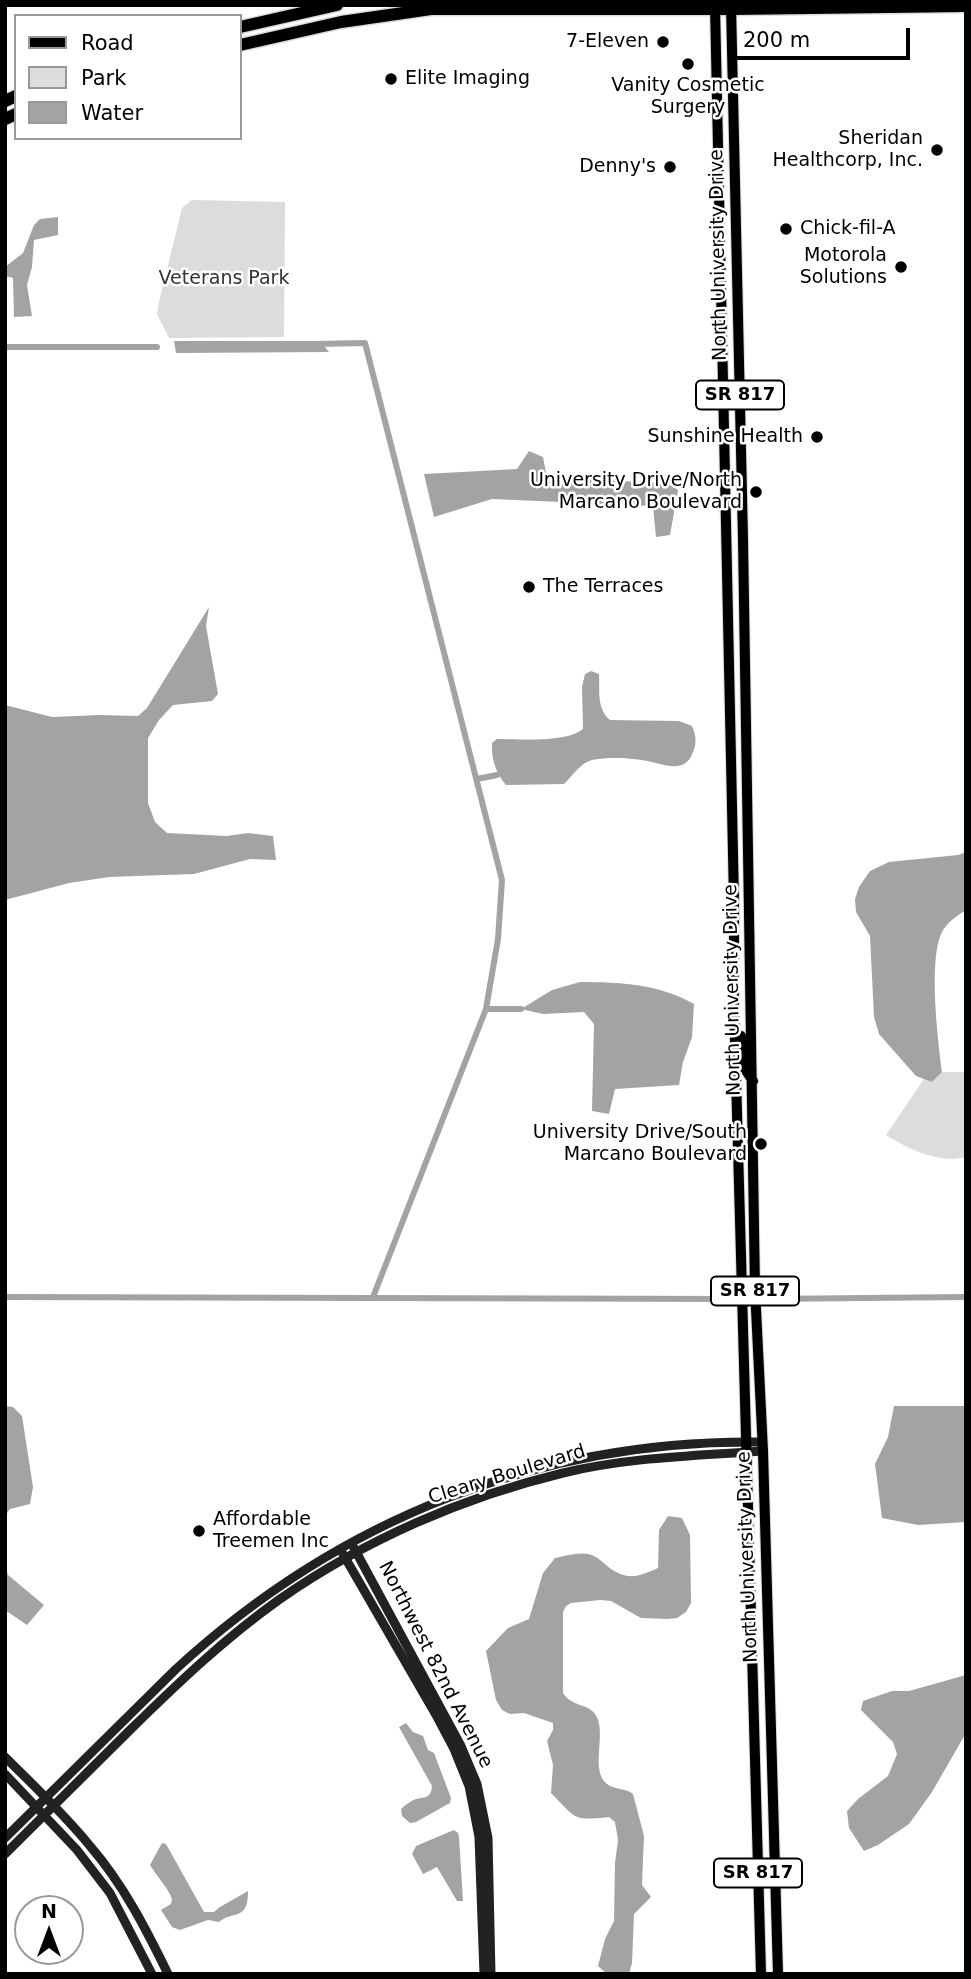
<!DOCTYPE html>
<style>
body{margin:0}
#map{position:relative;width:971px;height:1979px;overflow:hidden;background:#fff;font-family:"DejaVu Sans",sans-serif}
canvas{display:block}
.frame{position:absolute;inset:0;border:7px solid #000;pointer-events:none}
.legend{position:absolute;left:14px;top:14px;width:228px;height:126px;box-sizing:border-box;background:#fff;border:2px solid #999;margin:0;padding:9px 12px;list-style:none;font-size:21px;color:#000}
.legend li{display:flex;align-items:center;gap:14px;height:35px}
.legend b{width:35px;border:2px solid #999}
.north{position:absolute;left:14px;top:1895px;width:70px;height:70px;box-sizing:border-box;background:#fff;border:2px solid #999;border-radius:50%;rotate:0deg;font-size:19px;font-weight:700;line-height:28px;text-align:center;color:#000}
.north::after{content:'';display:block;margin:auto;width:24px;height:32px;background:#000;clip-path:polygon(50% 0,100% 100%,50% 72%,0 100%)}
.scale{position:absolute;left:730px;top:28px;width:180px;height:32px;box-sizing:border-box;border:4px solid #000;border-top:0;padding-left:9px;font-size:21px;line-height:24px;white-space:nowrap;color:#000;-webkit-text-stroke:5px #fff;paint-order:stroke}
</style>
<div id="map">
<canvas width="971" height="1979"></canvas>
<div class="frame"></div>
<ul class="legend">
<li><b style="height:9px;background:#000"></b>Road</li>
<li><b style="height:19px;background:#dcdcdc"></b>Park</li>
<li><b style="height:19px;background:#a3a3a3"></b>Water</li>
</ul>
<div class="north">N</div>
<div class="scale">200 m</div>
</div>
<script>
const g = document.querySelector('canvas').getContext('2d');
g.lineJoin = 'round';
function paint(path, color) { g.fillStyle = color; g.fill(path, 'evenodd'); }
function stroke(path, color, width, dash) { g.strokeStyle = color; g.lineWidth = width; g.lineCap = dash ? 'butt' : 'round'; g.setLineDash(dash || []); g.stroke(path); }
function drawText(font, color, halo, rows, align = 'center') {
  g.font = font + ' "DejaVu Sans",sans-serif'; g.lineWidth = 5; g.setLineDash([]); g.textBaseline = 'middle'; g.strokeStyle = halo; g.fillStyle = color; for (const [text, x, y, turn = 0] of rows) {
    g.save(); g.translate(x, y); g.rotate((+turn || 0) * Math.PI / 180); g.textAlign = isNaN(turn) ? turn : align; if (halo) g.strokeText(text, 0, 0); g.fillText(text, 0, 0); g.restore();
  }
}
const green = new Path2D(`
 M 192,200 L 285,202 L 284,337 L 169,338 L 157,314 L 159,302 L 182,208 Z
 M 942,1072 L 966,1072 L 966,1157 C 938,1164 909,1149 886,1135 L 924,1079 L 932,1082 Z`);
const water = new Path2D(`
 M 58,217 L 58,235 L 34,240 L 32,267 L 27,285 L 32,316 L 14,317 L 13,278 L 5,276 L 5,267 L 23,253 L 34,225 L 40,219 Z
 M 174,341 L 320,341 L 329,352 L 176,353 Z
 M 529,451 L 543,457 L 547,478 L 667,483 L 678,490 L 670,535 L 656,537 L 653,506 L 492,499 L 434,517 L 424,474 L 517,469 Z
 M 209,607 L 206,626 L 218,694 L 212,701 L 173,705 L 159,720 L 148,738 L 148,803 L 155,822 L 167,833 L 227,836 L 248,833 L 273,836 L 276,860 L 250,859 L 194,874 L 109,877 L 69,883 L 5,900 L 5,705 L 52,717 L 99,715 L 138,716 L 147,708 Z
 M 591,671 L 599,674 C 600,690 596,708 610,720 L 679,721 L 692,726 C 696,735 697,743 693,752 C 684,777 661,762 641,760 C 630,758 598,756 587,762 C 579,766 571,777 564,784 L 506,785 C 496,773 491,759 492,743 L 497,739 C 520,739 566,743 583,729 L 582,687 L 585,674 Z
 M 966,852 L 966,910 C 957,916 947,922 942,932 C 928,960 938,1040 942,1072 L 932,1082 L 916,1076 L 879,1034 L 874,1017 L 870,936 L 856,912 L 855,899 L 859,887 L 870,871 L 889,862 L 958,855 Z
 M 580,982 C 620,982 659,984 694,1004 L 692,1037 L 683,1062 L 679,1085 L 615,1089 L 609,1114 L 592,1111 L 594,1024 L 584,1012 L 543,1014 L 521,1009 L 552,990 Z
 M 5,1406 L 13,1407 L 22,1416 L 33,1487 L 30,1504 L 10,1509 L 5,1516 Z
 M 894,1406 L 966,1406 L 966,1522 L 918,1525 L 882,1518 L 875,1464 L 888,1437 Z
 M 668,1516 L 682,1518 L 690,1535 L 691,1603 L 686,1612 L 677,1618 L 668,1619 L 641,1618 L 611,1601 L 600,1600 L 571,1603 L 566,1606 L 563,1612 L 563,1693 C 572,1707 587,1703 595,1714 C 608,1732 589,1770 607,1784 C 615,1790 626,1788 633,1794 L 644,1836 L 642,1885 L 651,1897 L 634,1914 L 632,1963 L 629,1974 L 607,1974 L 598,1966 L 605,1939 L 614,1921 L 615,1863 L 618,1840 L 615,1822 L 609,1817 C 572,1821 577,1819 551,1793 L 553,1765 L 547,1741 L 553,1730 L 553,1723 L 524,1713 L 510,1714 L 502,1710 L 496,1700 L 486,1651 L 508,1628 L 529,1619 L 543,1573 L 555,1558 C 564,1556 578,1552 588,1554 C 598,1556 604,1564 611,1569 C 629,1581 640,1576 658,1568 L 659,1530 Z
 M 5,1564 L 8,1575 L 44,1605 L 27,1625 L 5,1610 Z
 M 966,1675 L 966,1733 L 932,1792 L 909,1824 L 878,1845 L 864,1851 L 849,1828 L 847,1811 L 858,1799 L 888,1776 L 897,1754 L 893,1742 L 861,1710 L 863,1701 L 892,1691 L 909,1691 Z
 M 406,1723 L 413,1732 L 423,1736 L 428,1750 L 434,1753 L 451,1798 L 450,1803 L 416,1822 L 410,1823 L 402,1816 L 401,1809 C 405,1805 411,1801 416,1799 C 426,1797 431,1798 432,1786 L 399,1727 Z
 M 454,1830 L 458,1833 L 459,1837 L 463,1901 L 457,1901 L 437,1867 L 423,1874 L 412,1854 L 416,1846 Z
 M 162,1843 L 166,1844 L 204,1912 L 214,1912 L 220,1907 L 248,1891 C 248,1922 233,1910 219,1922 L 208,1920 L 180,1930 L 172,1927 L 161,1910 L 171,1904 L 172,1899 C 167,1886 157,1877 150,1865 Z`);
const canal = new Path2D(`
 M 315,344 L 365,343 L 502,880 L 498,939 L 486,1009 L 373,1297
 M 5,347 L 157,347
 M 477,779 L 497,775
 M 486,1009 L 521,1009
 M 5,1297 L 733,1299
 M 764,1299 L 966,1297`);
const secondary = new Path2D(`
 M 354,1548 L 461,1746 L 477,1784 L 488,1838 L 491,1974
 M 343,1554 L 436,1715 L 454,1749 L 469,1786 L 479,1837 L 484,1974
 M 5,1757 C 34,1786 64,1814 90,1846 C 123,1884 146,1929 168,1974
 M 5,1774 L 77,1850 L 110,1893 L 152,1974
 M 5,1838 L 176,1669 C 339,1519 540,1439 762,1442
 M 5,1854 C 46,1813 88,1772 129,1731 C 177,1684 225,1638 280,1599 C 365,1540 463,1497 563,1473 C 629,1457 696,1456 763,1451`);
const primary = new Path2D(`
 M 715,5 L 734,901 L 734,1005 L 761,1974
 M 731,5 L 743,539 L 755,1289 L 763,1451 L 778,1974
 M 741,1036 L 745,1069 L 753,1081`);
const highway = new Path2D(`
 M 240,27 L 337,5
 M 240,45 L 341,22 L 431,9 L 731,9 L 966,6
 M 5,101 L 16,96
 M 5,119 L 16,114`);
const markers = [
 [663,42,7,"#000"],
 [688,64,7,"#000"],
 [391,79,7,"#000"],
 [937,150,7,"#000"],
 [670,167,7,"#000"],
 [786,229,7,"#000"],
 [901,267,7,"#000"],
 [817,437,7,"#000"],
 [756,492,7,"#000"],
 [529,587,7,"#000"],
 [761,1144,7,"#000"],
 [199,1531,7,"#000"]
];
const shields = [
 [740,395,88],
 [755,1291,88],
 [758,1873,88]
];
const shieldNames = [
 ["SR 817",740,395],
 ["SR 817",755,1291],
 ["SR 817",758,1873]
];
const poiNames = [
 ["7-Eleven",649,42],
 ["Elite Imaging",405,79,"left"],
 ["Vanity Cosmetic",688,86,"center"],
 ["Surgery",688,108,"center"],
 ["Sheridan",923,139],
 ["Healthcorp, Inc.",923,161],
 ["Denny's",656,167],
 ["Chick-fil-A",800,229,"left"],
 ["Motorola",887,256],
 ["Solutions",887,278],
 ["Sunshine Health",803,437],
 ["University Drive/North",742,481],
 ["Marcano Boulevard",742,503],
 ["The Terraces",543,587,"left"],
 ["University Drive/South",747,1133],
 ["Marcano Boulevard",747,1155],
 ["Affordable",213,1520,"left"],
 ["Treemen Inc",213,1542,"left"]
];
const streetNames = [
 ["North University Drive",719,255,-91],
 ["North University Drive",733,990,-91],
 ["Cleary Boulevard",507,1475,-17],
 ["North University Drive",748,1557,-92],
 ["Northwest 82nd Avenue",435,1665,63]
];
const parkNames = [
 ["Veterans Park",224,279]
];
paint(green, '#dcdcdc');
paint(water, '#a3a3a3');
stroke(canal, '#a3a3a3', 6);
stroke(primary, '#dbdbdb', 12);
stroke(highway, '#dbdbdb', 15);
stroke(secondary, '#222', 9);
stroke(primary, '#000', 10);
stroke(highway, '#000', 12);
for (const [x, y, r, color] of markers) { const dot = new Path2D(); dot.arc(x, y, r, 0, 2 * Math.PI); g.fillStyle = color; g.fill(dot); stroke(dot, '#fff', 2.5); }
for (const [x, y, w] of shields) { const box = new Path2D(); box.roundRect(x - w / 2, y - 14.5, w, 29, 5); g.fillStyle = '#fff'; g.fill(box); stroke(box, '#000', 2); }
drawText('bold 18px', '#000', null, shieldNames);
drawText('19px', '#000', '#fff', poiNames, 'right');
drawText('19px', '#000', '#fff', streetNames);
drawText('19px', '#333', '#fff', parkNames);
</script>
